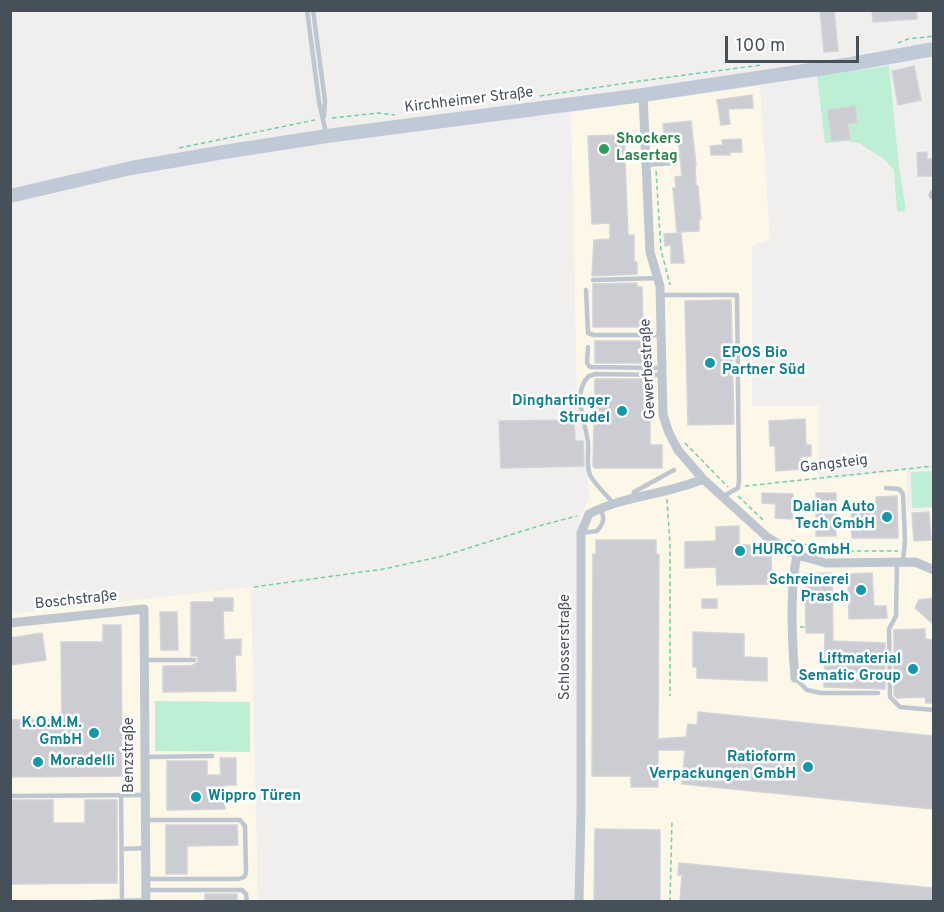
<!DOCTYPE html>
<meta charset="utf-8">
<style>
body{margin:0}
#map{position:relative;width:944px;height:912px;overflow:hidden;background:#f1eeee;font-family:Overpass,sans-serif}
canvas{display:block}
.frame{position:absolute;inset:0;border:12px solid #46505b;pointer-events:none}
.scale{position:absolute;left:725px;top:36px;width:134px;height:27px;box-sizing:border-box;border:3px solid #46505b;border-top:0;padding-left:8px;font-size:18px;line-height:21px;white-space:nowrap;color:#46505b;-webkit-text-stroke:4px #fff;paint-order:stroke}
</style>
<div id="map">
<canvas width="944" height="912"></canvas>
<div class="frame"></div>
<div class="scale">100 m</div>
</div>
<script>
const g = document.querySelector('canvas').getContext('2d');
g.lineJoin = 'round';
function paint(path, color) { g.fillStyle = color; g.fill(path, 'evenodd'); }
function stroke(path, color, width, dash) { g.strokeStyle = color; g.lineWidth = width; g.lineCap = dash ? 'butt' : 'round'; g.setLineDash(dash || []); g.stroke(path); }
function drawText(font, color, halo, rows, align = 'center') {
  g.font = font + ' Overpass,sans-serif'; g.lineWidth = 5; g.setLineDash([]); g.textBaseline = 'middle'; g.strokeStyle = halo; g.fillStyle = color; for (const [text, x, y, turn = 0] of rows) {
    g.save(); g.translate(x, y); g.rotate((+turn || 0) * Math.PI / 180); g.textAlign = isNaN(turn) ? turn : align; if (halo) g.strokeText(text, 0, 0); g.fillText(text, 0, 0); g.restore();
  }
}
const commercial = new Path2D(`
 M 760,86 L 770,240 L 752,246 L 752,406 L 819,406 L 818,481 L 907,470 L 907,511 L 933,510 L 933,901 L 576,901 L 578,531 L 581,515 L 589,499 L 585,441 L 577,403 L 571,112 Z
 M 251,587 L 258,901 L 11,901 L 10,614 Z`);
const green = new Path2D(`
 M 889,66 L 899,167 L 906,211 L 897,212 L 894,170 L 884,159 L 859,143 L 847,141 L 825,143 L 817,76 Z
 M 933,471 L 933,507 L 912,508 L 911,472 Z
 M 155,701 L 250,702 L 250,752 L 155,751 Z`);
const building = new Path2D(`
 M 820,10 L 834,10 L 838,51 L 824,52 Z
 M 872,10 L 916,10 L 917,19 L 873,22 Z
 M 914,66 L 921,100 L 898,105 L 892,71 Z
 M 752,95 L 753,108 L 728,109 L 730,124 L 721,125 L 717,100 Z
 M 855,106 L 857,123 L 848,124 L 850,139 L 832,141 L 827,110 Z
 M 691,121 L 696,165 L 695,165 L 696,186 L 698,186 L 701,219 L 699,219 L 699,231 L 677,232 L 673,188 L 676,188 L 675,177 L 682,176 L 678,138 L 665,139 L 663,124 Z
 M 624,135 L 628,235 L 634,235 L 634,262 L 637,262 L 637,274 L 592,276 L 594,240 L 610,239 L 610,223 L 592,224 L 588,136 Z
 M 741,139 L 742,152 L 730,152 L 730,155 L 711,155 L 710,146 L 723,145 L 722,140 Z
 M 927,152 L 927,159 L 933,159 L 933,176 L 918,176 L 917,153 Z
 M 681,233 L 684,263 L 671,263 L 671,245 L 665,246 L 664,234 Z
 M 637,283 L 637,287 L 642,287 L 643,327 L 593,327 L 593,284 Z
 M 731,300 L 734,424 L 688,425 L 685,301 Z
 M 595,341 L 648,341 L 648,363 L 595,363 Z
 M 595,379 L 650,379 L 650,445 L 662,445 L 662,468 L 595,468 L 593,466 Z
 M 805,419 L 806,445 L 811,445 L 811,456 L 800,457 L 800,469 L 776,471 L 775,446 L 770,446 L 769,421 Z
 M 574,420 L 575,441 L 583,441 L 584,466 L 501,468 L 499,421 Z
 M 762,493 L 793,494 L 792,519 L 775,518 L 776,504 L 762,503 Z
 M 816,493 L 836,493 L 836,536 L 816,536 Z
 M 897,496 L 898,538 L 852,538 L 851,503 L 876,503 L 876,497 Z
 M 929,512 L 931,540 L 914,541 L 912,513 Z
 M 739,526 L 739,545 L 765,545 L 765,556 L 771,556 L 772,584 L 717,585 L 716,567 L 685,568 L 685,542 L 716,541 L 716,527 Z
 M 596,540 L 656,540 L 656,554 L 659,555 L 658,739 L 686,737 L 688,724 L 697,725 L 698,712 L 933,736 L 933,809 L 682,784 L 685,750 L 658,750 L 658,787 L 631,787 L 631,776 L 592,776 L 593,554 L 596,554 Z
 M 832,573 L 833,641 L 885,643 L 885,689 L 824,687 L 825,633 L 806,633 L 805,574 Z
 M 872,573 L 874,606 L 886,606 L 887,618 L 849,619 L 848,574 Z
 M 214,598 L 233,598 L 233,611 L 223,611 L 224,640 L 241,639 L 241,655 L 235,655 L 236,691 L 163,692 L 163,666 L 191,666 L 198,662 L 197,656 L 191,656 L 191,602 L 214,602 Z
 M 933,598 L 933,624 L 915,608 L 919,600 Z
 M 702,599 L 717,599 L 717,608 L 702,608 Z
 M 160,612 L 177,612 L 178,650 L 161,650 Z
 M 103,625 L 121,625 L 122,776 L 10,777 L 10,720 L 62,719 L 61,642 L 103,642 Z
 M 925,629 L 925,639 L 933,640 L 933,703 L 926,703 L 925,697 L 897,698 L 894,695 L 894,630 Z
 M 693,632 L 744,634 L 744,657 L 767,658 L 767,681 L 697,678 L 697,667 L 693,667 Z
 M 42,633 L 46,660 L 10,665 L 10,638 Z
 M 220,758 L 236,758 L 236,785 L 224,785 L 225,809 L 167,810 L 167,761 L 207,761 L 207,775 L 221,775 Z
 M 10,800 L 53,800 L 53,823 L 85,823 L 85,800 L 117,800 L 117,883 L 10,884 Z
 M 166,825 L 237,825 L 238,845 L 187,846 L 187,874 L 166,874 Z
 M 595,829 L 660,830 L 660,902 L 594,901 Z
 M 679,863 L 933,888 L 933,902 L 680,902 L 682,875 L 678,875 Z
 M 205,894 L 237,894 L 237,902 L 205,902 Z`);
const path = new Path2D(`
 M 898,43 L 908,39 L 934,36
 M 540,96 L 640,81 L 761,65
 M 332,118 L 379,113 L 395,115
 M 655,141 L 656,158
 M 179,148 L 315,120
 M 656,171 L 661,250 L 670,285
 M 685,443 L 728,487
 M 745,486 L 934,466
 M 738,496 L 763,520
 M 667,499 L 670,545 L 670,696
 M 791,540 L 827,551 L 898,551
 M 254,587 L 384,569 L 443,556 L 542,525 L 577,516
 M 800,627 L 806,627
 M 670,902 L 672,820`);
const lane = new Path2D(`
 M 307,10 L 319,102 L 326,133
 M 313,10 L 325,101 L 324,116
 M 646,165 L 675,163
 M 593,280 L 658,278
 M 586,290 L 588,333 L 594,335 L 662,335
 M 661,295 L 737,295 L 739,481 L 738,488 L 722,497
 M 588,347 L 587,363 L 590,367 L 662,368
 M 886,488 L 899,489 L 903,494 L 905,541 L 903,561
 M 633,498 L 634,492 L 674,470
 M 614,504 C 606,494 596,486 590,475 C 586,466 589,453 588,443 C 586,422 571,393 589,376 L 595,374 L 661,375
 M 581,533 L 597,531 C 604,523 605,518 600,508
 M 897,561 L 896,616 L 889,629 L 890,697 L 900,707 L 934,710
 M 144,660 L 194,660
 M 795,678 L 807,690 L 821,693 L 878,693
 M 146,757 L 212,756
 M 121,795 L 122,900
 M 10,796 L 146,795
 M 122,849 L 146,848
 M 146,879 L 239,879 L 244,877 L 246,873 L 245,826 L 240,820 L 146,820
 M 147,890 L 242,890 L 246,894 L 247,902
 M 92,902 L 146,900`);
const street = new Path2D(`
 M 643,95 L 650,252 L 660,286 L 663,415 L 669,433 L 678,450 L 703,479 L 767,537 L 797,555 L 826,563 L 915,562 L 934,570
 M 933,195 L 934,194
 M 10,623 L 144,609 L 146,902
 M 795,678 C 792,641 789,591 797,555
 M 579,902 L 581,809 L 581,533 L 589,514 C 625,495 666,495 703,479`);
const secondary = new Path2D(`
 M 10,196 L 131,168 L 224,152 L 327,136 L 643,95 L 851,64 L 934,49`);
const markers = [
 [604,149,6,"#2e9e5b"],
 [710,363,6,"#0f9aa8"],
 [622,411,6,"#0f9aa8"],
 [887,517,6,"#0f9aa8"],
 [740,551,6,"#0f9aa8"],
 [861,590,6,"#0f9aa8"],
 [913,669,6,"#0f9aa8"],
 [94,733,6,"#0f9aa8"],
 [38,762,6,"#0f9aa8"],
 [808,767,6,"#0f9aa8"],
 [196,797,6,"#0f9aa8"]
];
const streetNames = [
 ["Kirchheimer Straße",469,101,-7],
 ["Gewerbestraße",649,369,-93],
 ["Gangsteig",834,465,-7],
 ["Boschstraße",76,601,-6],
 ["Schlosserstraße",566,647,-90],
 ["Benzstraße",130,755,-90]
];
const leisureNames = [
 ["Shockers",616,140],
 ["Lasertag",616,157]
];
const cultureNames = [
 ["EPOS Bio",722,354,"left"],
 ["Partner Süd",722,371,"left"],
 ["Dinghartinger",610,402],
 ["Strudel",610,419],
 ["Dalian Auto",875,508],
 ["Tech GmbH",875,525],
 ["HURCO GmbH",752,551,"left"],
 ["Schreinerei",849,581],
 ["Prasch",849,598],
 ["Liftmaterial",901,660],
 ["Sematic Group",901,677],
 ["K.O.M.M.",82,724],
 ["GmbH",82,741],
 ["Ratioform",796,758],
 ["Verpackungen GmbH",796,775],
 ["Moradelli",50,762,"left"],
 ["Wippro Türen",208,797,"left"]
];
paint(commercial, '#fcf7e7');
paint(green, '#bcefd3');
paint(building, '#cbcdd3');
stroke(building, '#d2d4da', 1.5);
stroke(path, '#74cda8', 1.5, [4.5, 3]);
stroke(lane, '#bec7d0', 4.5);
stroke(street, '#bec7d0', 9);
stroke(secondary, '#c0cad7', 14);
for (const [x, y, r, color] of markers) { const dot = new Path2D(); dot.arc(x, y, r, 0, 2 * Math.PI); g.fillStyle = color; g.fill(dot); stroke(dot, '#fff', 2); }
drawText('15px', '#46505b', '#fff', streetNames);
drawText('bold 15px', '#27864d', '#fff', leisureNames, 'left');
drawText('bold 15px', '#0d838f', '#fff', cultureNames, 'right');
</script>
